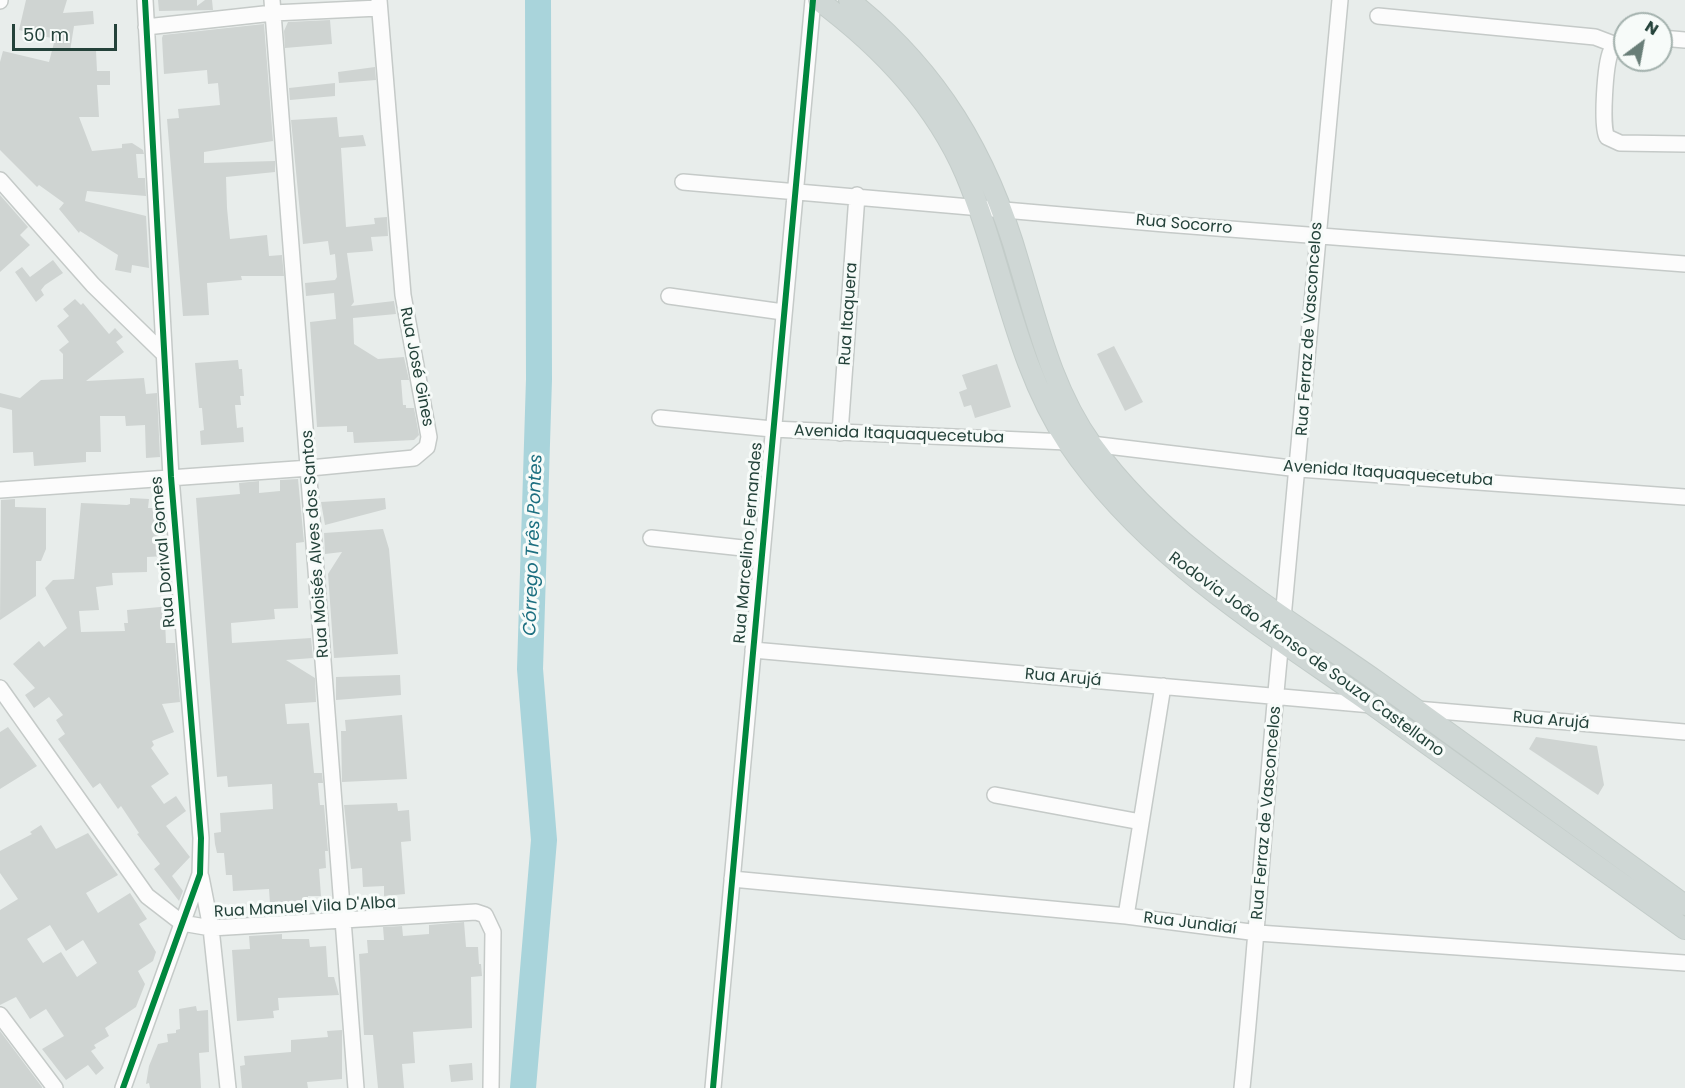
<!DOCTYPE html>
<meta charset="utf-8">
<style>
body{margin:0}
#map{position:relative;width:1685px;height:1088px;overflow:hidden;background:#e8edeb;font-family:Poppins,sans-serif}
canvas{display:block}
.north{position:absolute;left:1613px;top:12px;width:60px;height:60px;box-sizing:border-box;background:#f7fbf9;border:2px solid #a3b1ad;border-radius:50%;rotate:32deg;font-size:16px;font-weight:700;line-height:24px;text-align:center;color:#24423a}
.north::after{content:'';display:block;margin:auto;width:21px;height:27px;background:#697e78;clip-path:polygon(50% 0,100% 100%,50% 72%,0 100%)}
.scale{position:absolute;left:12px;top:24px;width:105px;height:27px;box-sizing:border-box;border:3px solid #24423a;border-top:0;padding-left:8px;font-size:18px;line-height:21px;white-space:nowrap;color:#24423a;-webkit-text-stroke:4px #f7fbf9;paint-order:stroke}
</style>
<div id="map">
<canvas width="1685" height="1088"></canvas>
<div class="north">N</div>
<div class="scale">50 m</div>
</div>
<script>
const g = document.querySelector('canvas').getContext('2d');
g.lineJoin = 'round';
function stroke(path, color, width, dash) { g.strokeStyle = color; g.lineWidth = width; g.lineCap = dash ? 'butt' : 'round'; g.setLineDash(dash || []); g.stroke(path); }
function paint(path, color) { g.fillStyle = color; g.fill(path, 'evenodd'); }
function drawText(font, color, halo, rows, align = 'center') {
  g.font = font + ' Poppins,sans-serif'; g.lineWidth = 6; g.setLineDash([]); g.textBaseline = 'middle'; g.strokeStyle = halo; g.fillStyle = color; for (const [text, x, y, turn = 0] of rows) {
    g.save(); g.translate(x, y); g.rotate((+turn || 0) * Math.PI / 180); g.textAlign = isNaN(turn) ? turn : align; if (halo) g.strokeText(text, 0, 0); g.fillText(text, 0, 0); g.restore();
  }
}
const river = new Path2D(`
 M 523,1088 L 544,840 L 530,669 L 539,379 L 538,0`);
const building = new Path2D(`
 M 26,0 L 67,0 L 63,13 L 93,11 L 94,24 L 74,26 L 70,51 L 96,51 L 97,71 L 110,71 L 110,85 L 97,85 L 99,117 L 79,117 L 92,151 L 122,148 L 122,144 L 132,143 L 143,150 L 144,154 L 136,154 L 138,178 L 145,178 L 146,196 L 87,191 L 85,201 L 146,216 L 149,268 L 132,265 L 131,273 L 115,270 L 118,255 L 80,231 L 79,233 L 59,209 L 64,203 L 39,185 L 37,187 L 0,150 L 0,62 L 3,51 L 49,62 L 55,39 L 19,30 Z
 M 158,0 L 197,0 L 197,6 L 205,0 L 212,0 L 213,10 L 159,11 Z
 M 330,20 L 332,44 L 285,48 L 284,31 L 288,22 Z
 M 264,24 L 273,141 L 204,152 L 204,163 L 275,161 L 275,172 L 226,177 L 227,208 L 230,239 L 267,235 L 269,256 L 282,255 L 284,276 L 241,276 L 242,280 L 207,283 L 209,315 L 183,316 L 167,119 L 179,118 L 178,109 L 220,105 L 218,83 L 208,84 L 207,70 L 164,74 L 162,38 L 163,35 Z
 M 375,67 L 376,80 L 339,83 L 338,72 Z
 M 335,83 L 335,96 L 290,100 L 289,88 Z
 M 337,117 L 339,137 L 363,135 L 366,146 L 341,148 L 346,227 L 375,224 L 374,218 L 387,217 L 388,236 L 371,237 L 373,251 L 347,253 L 354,302 L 351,306 L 394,301 L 396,314 L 353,318 L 354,344 L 378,359 L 404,357 L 409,380 L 401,380 L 403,405 L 406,405 L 406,408 L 414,408 L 419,435 L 414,440 L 354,443 L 353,432 L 347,432 L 347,426 L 317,427 L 310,322 L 336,319 L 334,293 L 306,296 L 305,283 L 335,280 L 337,277 L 335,254 L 330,255 L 328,241 L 303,244 L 291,120 Z
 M 0,195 L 28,227 L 20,235 L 30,245 L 0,272 Z
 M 53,260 L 63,273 L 45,285 L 41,290 L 44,295 L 36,302 L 15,272 L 22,267 L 30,277 Z
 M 75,299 L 81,305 L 83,303 L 109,334 L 115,328 L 123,337 L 116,342 L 124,352 L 86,381 L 144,378 L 146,394 L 157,393 L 160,457 L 146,458 L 145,425 L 126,426 L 125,416 L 100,416 L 101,452 L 86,452 L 86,462 L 34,466 L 33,452 L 13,453 L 12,410 L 0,407 L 0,393 L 20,398 L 41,380 L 63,379 L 63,354 L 59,350 L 69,342 L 57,326 L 69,316 L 63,309 Z
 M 1114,346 L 1143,402 L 1125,411 L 1097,354 Z
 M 238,360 L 239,369 L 242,369 L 244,396 L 240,396 L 241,405 L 235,405 L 237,428 L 243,427 L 244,442 L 201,445 L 200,431 L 204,430 L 202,408 L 199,408 L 195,363 Z
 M 997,364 L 1011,407 L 975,418 L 971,405 L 964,407 L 959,392 L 967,389 L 962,375 Z
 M 298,479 L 304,542 L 296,543 L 298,608 L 274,609 L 275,619 L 231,623 L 232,643 L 311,638 L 313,658 L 286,660 L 315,678 L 316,702 L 285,704 L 287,724 L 309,723 L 314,773 L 322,773 L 323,783 L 318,783 L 320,805 L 324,805 L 328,851 L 325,851 L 326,868 L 319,869 L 321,896 L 308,896 L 308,901 L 270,904 L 269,889 L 233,891 L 232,875 L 226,875 L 224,853 L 217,853 L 215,844 L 214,833 L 221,832 L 220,813 L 273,809 L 272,784 L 228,787 L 227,776 L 217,777 L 196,498 L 240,494 L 239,483 L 259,481 L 259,493 L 280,491 L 280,480 Z
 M 130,498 L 149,499 L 148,508 L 153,508 L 153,516 L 159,517 L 159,528 L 164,528 L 166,556 L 147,557 L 147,572 L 112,573 L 113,585 L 96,587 L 99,610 L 79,611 L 81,632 L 125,631 L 124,623 L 128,623 L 127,610 L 171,606 L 172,620 L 165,620 L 166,643 L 175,643 L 180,702 L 162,704 L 174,732 L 152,741 L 154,745 L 151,748 L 169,774 L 151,786 L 164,804 L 176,796 L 186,811 L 166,826 L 190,857 L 172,876 L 183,891 L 179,901 L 154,869 L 160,864 L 137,834 L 139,833 L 121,806 L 118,809 L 100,783 L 93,788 L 58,739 L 65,734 L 56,720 L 63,715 L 49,697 L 34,708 L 25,695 L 35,688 L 13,664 L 39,641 L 44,647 L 67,628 L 45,588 L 53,580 L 74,579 L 81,503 L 127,505 L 130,504 Z
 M 385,498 L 386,509 L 325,525 L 321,502 Z
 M 15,499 L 15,507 L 46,508 L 46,549 L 41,561 L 36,561 L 36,596 L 0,620 L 1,500 Z
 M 383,529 L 389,549 L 398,654 L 334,658 L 328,574 L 342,552 L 325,554 L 324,533 Z
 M 400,675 L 401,695 L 336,700 L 336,677 Z
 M 402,715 L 407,779 L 342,782 L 341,731 L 346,731 L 345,720 Z
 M 8,727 L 37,766 L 0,789 L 0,732 Z
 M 1536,737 L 1597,746 L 1604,785 L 1598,795 L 1529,749 Z
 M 397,803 L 398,811 L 409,810 L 411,841 L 401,842 L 405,894 L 384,896 L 384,886 L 363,887 L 362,868 L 351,869 L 344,805 Z
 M 41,825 L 56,849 L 88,833 L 118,875 L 86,893 L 98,913 L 130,893 L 147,919 L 139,924 L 156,952 L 153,961 L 138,971 L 145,984 L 136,1007 L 105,1028 L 109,1036 L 94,1045 L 96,1048 L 91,1051 L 104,1068 L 96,1075 L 88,1065 L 66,1080 L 42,1049 L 64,1036 L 46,1009 L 30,1019 L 16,997 L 0,1005 L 0,910 L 18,899 L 0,873 L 0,851 L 32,834 L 30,832 ZM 50,925 L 66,951 L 83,940 L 97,963 L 77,977 L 61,952 L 43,963 L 27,939 Z
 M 464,922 L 466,947 L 478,947 L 479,964 L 481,964 L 482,976 L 471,977 L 472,1028 L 413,1032 L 415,1063 L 402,1064 L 404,1088 L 378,1088 L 373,1035 L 364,1035 L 359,954 L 368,953 L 367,940 L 384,940 L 383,927 L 402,926 L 403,936 L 429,934 L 429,925 Z
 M 282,934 L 282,939 L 309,939 L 310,947 L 326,946 L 328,977 L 334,977 L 339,995 L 278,998 L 279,1010 L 273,1011 L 274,1018 L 237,1021 L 232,950 L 250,949 L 249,936 Z
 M 196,1006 L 197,1011 L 208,1010 L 209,1052 L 199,1053 L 201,1088 L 150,1088 L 149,1083 L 146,1084 L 149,1066 L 158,1044 L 168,1042 L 167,1034 L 176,1033 L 176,1030 L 180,1029 L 179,1009 Z
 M 342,1030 L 342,1079 L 307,1082 L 308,1088 L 242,1088 L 240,1066 L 245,1065 L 244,1056 L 291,1052 L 291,1040 L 328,1037 L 327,1031 Z
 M 0,1031 L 42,1087 L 42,1088 L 0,1088 Z
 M 472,1063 L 473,1080 L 451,1082 L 449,1065 Z`);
const minor = new Path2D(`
 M 272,0 L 356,1088
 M 0,1 L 0,0
 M 1378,16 L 1595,37 L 1616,45
 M 146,27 L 273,13 L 379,8
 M 1625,38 C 1619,42 1614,45 1611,51 C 1605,64 1601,126 1607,137 L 1620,143 L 1685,144
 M 1661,38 L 1685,40
 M 0,180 L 93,285 L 164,354
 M 683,182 L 1165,224 L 1685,264
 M 669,296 L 783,312
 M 660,418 L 772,429 L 1067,442
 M 840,433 L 857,195
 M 1091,444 L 1299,469 L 1685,497
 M 0,490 L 310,468 L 414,458 L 427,447 L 429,437 L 403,295 L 379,0
 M 651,538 L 761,550
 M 753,650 L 1372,705
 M 0,688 L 147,896 L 182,923 L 211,928 L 476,912 L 485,915 L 493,932 L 491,1088
 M 1416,709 L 1685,732
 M 995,795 L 1141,822
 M 201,877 L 211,928 L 228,1088
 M 732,879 L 1126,916 L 1258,933 L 1685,963
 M 1126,916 L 1163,686
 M 0,1015 L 55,1088
 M 123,1088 L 200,874 L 201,838 L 171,477 L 145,0
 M 713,1088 L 813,0
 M 1242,1088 C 1257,939 1266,789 1281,640 C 1302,426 1320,213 1340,0`);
const major = new Path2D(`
 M 818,0 C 880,46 934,102 965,173 C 1003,262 1014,362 1068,443 C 1143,555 1262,627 1370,703 C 1475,778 1580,854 1685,929
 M 849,0 C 938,70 988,155 1019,263 C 1038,326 1053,391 1092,445 C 1165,546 1275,610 1375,680 C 1479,754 1582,830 1685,905`);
const cycleway = new Path2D(`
 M 123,1088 L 200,874 L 201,838 L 171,477 L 145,0
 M 713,1088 L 813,0`);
const streetNames = [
 ["Rua Socorro",1184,225,5],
 ["Rua Itaquera",849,314,-86],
 ["Rua Ferraz de Vasconcelos",1310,329,-86],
 ["Rua José Gines",416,367,79],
 ["Avenida Itaquaquecetuba",899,435,2],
 ["Avenida Itaquaquecetuba",1388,474,4],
 ["Rua Marcelino Fernandes",749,543,-85],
 ["Rua Moisés Alves dos Santos",316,544,-94],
 ["Rua Dorival Gomes",164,552,-95],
 ["Rodovia João Afonso de Souza Castellano",1306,655,36],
 ["Rua Arujá",1063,678,5],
 ["Rua Arujá",1551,721,5],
 ["Rua Ferraz de Vasconcelos",1267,813,-85],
 ["Rua Manuel Vila D'Alba",305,908,-3],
 ["Rua Jundiaí",1190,924,7]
];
const waterNames = [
 ["Córrego Três Pontes",534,545,-88]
];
stroke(river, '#a9d4db', 26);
paint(building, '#cfd4d2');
stroke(minor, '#c5cac8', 18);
stroke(major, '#c3ccc9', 22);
stroke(minor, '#fcfcfc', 15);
stroke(major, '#cfd7d5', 20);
stroke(cycleway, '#00873e', 6);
drawText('16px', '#24423a', '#f7fbf9', streetNames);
drawText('italic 18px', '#1c6f80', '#f7fbf9', waterNames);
</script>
